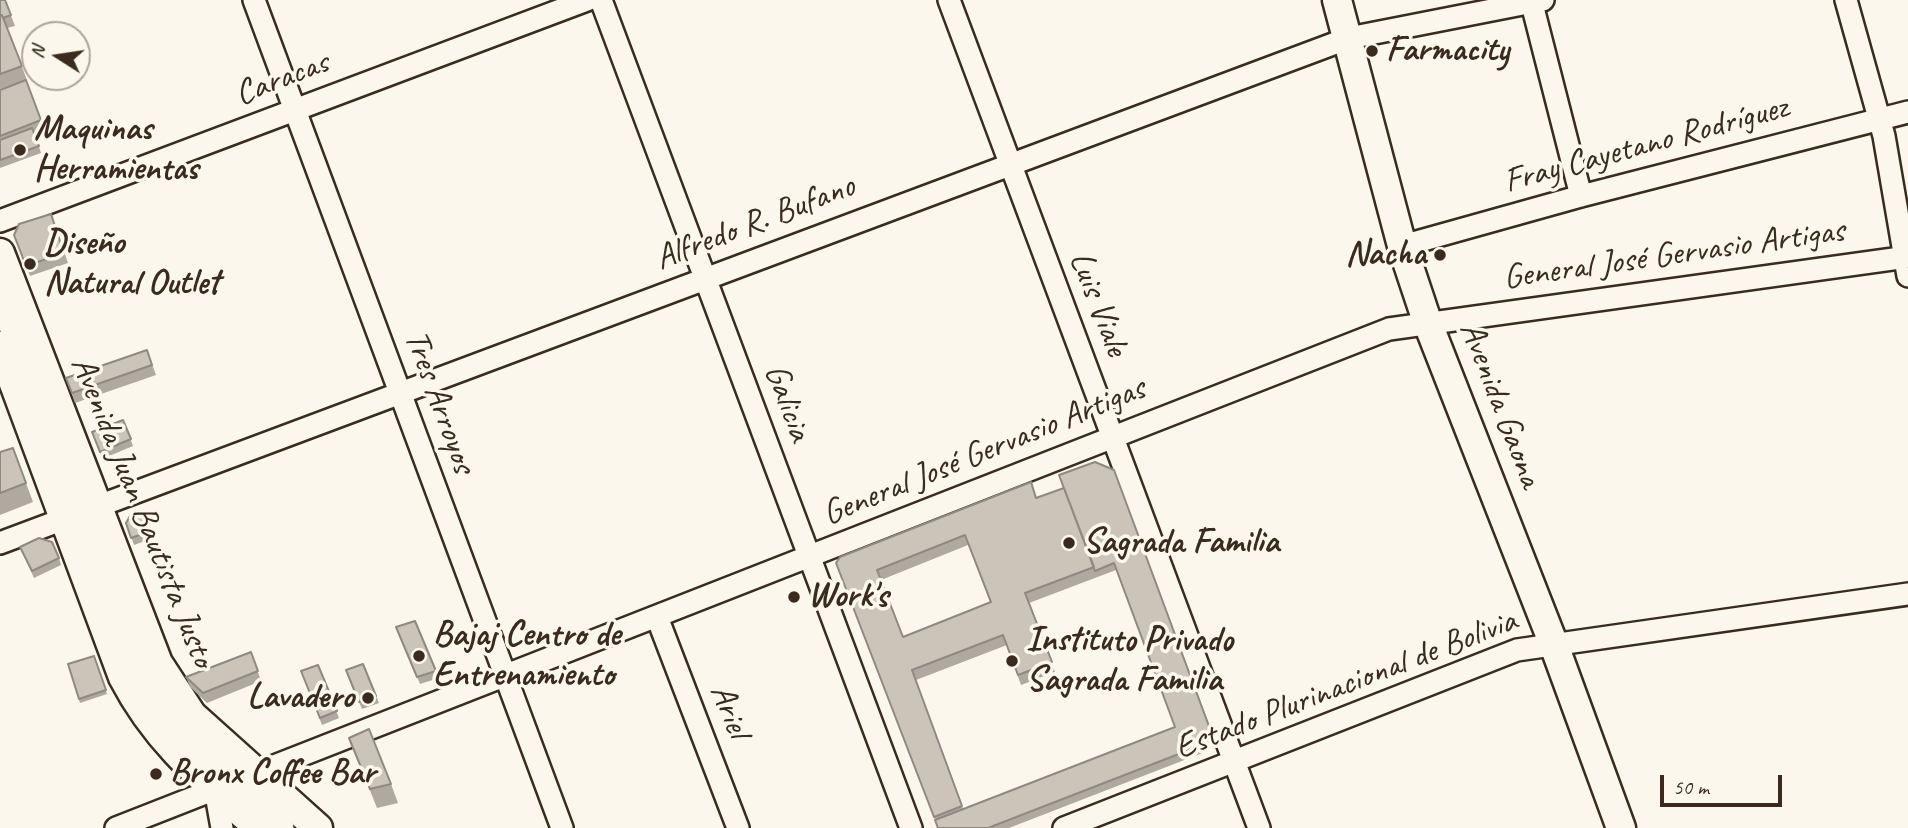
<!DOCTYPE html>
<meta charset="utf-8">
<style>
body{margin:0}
#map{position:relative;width:1908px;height:828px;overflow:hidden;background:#fbf7ec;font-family:Caveat,sans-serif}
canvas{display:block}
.north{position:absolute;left:21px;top:21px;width:70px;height:70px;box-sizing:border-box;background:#fbf7ec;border:2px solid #aea59a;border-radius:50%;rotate:282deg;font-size:19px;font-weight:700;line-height:28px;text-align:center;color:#3b2a1e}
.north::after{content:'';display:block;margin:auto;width:24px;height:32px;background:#3b2a1e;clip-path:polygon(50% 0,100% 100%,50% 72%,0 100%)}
.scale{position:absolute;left:1660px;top:775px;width:122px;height:32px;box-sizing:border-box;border:4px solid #3b2a1e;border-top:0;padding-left:9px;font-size:21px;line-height:24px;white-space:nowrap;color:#3b2a1e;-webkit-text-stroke:5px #fbf7ec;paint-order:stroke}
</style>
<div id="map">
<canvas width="1908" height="828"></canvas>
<div class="north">N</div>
<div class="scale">50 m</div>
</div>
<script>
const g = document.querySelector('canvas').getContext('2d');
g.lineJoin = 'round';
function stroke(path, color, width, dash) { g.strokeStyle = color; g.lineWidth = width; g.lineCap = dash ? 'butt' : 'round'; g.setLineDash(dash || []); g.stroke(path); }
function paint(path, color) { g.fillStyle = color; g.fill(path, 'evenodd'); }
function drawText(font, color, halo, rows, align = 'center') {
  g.font = font + ' Caveat,sans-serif'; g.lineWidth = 7; g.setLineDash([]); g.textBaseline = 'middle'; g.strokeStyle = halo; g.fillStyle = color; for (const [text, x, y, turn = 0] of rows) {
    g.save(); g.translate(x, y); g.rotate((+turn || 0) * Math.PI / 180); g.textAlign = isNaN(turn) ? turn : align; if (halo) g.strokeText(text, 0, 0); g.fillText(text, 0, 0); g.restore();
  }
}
const minor = new Path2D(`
 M 254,0 L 562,828
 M 601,0 L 911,828
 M 949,0 L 1259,828
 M 1531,0 L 1581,196
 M 1846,0 L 1884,136 L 1908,276
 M 0,221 L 587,0
 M 1402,246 L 1581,196 L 1908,112
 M 0,300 L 139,672 L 174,726 L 283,828
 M 0,543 L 1349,38 L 1543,0
 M 657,617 L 738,828
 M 215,789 L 222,828
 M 116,828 L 1389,329 L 1908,257
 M 1064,828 L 1517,650 L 1908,594`);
const major = new Path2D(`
 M 1337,0 L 1402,246 L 1427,321 L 1554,645 L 1621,828
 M 0,253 L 158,663 L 192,715 L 318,828
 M 0,346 L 123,677 C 157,743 204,780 259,828`);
const wall = new Path2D(`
 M 0,0 L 5,0 L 15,26 L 7,28 L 27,80 L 0,89 Z
 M 26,80 L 45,131 L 35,134 L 41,153 L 0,168 L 0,90 Z
 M 51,214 L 68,263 L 30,276 L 14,235 Z
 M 147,350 L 156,375 L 75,403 L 66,378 Z
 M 123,420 L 133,446 L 102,459 L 92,432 Z
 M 13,448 L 33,502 L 0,515 L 0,452 Z
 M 1095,462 L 1213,736 L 1205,752 L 1009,828 L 938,828 L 836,563 L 1036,498 L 1064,488 ZM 968,545 L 990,602 L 903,637 L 881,580 ZM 1116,570 L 1175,727 L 963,809 L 916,680 L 1007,645 L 1021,685 L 1055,672 L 1029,603 Z
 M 144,511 L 153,538 L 134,545 L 126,523 Z
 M 20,547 L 59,558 L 61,565 L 34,578 Z
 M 415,621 L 439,678 L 420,684 L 396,627 Z
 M 251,652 L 261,681 L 207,703 L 190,687 L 186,677 Z
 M 94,656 L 107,694 L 80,703 L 68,664 Z
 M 363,664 L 379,703 L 362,709 L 346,670 Z
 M 318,665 L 339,718 L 322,725 L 301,671 Z
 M 349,738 L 391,784 L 398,803 L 377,808 Z`);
const shadedWall = new Path2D(`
 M 1210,729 L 1213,736 L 1205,752 L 1202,745 Z`);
const building = new Path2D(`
 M 0,0 L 5,0 L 11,15 L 3,18 L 2,15 L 0,16 Z
 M 2,15 L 22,66 L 0,74 L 0,16 Z
 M 26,80 L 41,120 L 0,136 L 0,90 Z
 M 32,128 L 39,146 L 0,160 L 0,140 Z
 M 51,214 L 64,253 L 26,266 L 14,235 L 19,224 Z
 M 147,350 L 152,365 L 72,393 L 66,378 Z
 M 123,420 L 131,439 L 100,452 L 92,432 Z
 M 13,448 L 26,483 L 0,493 L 0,452 Z
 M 1095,462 L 1114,470 L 1210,729 L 1202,745 L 988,828 L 938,828 L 935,820 L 1175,727 L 1114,563 L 1095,571 L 1059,475 Z
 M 1031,482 L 1036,498 L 1064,488 L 1094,567 L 1025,593 L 1052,662 L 1018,675 L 1003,635 L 912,670 L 962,806 L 934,817 L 836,563 L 840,557 ZM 965,535 L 991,602 L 903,637 L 877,570 Z
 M 144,511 L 151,531 L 131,538 L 126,523 L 130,516 Z
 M 39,538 L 52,542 L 59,558 L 32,571 L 20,547 Z
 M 415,621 L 436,671 L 417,677 L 396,627 Z
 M 251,652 L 258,671 L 203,693 L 186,677 Z
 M 94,656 L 106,690 L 79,699 L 68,664 Z
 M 363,664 L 376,696 L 359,702 L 346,670 Z
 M 318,665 L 337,711 L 320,718 L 301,671 Z
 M 369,729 L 391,784 L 370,789 L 349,738 Z`);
const markers = [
 [1372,51,7,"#3b2a1e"],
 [20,150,7,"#3b2a1e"],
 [1440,255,7,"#3b2a1e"],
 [30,264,7,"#3b2a1e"],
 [1069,543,7,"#3b2a1e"],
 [794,597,7,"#3b2a1e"],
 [419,656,7,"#3b2a1e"],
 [1012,661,7,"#3b2a1e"],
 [368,698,7,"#3b2a1e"],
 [156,774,7,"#3b2a1e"]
];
const poiNames = [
 ["Farmacity",1386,51],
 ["Maquinas",34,130],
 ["Herramientas",34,170],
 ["Diseño",44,244],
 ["Natural Outlet",44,284],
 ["Nacha",1426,255,"right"],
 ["Sagrada Familia",1083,543],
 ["Work's",808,597],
 ["Bajaj Centro de",433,636],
 ["Entrenamiento",433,676],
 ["Instituto Privado",1026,641],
 ["Sagrada Familia",1026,681],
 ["Lavadero",354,698,"right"],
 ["Bronx Coffee Bar",170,774]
];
const streetNames = [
 ["Caracas",282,79,-21],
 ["Fray Cayetano Rodríguez",1646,145,-15],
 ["Alfredo R. Bufano",755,223,-21],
 ["General José Gervasio Artigas",1674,255,-8],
 ["Luis Viale",1098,304,69],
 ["Tres Arroyos",439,402,70],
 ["Galicia",787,403,70],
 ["Avenida Gaona",1500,405,69],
 ["General José Gervasio Artigas",984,452,-22],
 ["Avenida Juan Bautista Justo",142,512,68],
 ["Estado Plurinacional de Bolivia",1346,685,-21],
 ["Ariel",729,711,69]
];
stroke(minor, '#3b2a1e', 26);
stroke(major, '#3b2a1e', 33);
stroke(minor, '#fbf7ec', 21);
stroke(major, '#fbf7ec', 28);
paint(wall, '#afa99f');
paint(shadedWall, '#8f8982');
paint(building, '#ccc4b9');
stroke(building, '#8f8982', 2);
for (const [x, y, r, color] of markers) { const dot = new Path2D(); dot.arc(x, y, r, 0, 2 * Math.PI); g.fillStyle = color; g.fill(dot); stroke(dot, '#fbf7ec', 2.5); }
drawText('bold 35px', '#3b2a1e', '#fbf7ec', poiNames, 'left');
drawText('35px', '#3b2a1e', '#fbf7ec', streetNames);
</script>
